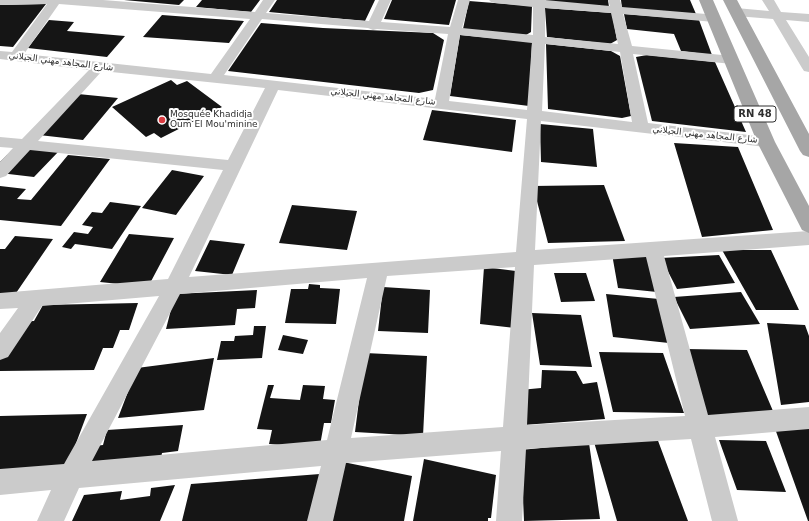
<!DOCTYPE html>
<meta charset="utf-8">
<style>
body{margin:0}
canvas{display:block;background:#fff}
</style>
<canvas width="809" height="521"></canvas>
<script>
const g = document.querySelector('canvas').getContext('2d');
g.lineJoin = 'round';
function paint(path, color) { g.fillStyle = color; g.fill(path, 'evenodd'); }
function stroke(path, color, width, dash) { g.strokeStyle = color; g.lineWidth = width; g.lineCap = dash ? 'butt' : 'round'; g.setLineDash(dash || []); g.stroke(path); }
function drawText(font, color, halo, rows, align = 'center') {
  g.font = font + ' "DejaVu Sans",Cairo,sans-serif'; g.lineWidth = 4; g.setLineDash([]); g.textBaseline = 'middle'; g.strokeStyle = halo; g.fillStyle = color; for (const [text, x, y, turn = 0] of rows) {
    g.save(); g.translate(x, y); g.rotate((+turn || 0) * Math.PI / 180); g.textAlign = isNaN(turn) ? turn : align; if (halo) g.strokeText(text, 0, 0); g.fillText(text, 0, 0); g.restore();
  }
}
const building = new Path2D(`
 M 124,0 L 184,0 L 179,5 Z
 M 202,0 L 260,0 L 251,12 L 196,7 Z
 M 277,0 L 375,0 L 365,21 L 269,12 Z
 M 392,0 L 456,0 L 449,25 L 384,19 Z
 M 546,0 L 608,0 L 609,7 L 546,2 Z
 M 621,0 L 690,0 L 696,14 L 622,8 Z
 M 469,1 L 532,6 L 531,32 L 526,35 L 463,29 Z
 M 46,4 L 13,47 L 0,46 L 0,5 Z
 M 545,8 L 612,13 L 617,40 L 610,44 L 547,37 Z
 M 624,14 L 699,20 L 712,55 L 681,51 L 674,34 L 627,29 Z
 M 162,15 L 202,18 L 244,21 L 229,43 L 143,37 Z
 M 49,20 L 74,22 L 67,31 L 125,36 L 107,57 L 28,48 Z
 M 261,23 L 323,28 L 433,33 L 444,40 L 433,90 L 419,93 L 228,71 Z
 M 460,35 L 532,42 L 529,106 L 450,96 Z
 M 546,44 L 611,51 L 620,56 L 631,116 L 622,118 L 548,109 Z
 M 647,55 L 715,62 L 746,132 L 652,121 L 636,57 Z
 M 171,80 L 177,85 L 187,81 L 222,107 L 161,138 L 154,133 L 146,137 L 112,107 Z
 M 78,94 L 118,98 L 83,140 L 39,135 Z
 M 432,110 L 516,120 L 512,152 L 423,140 Z
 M 540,124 L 593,129 L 597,167 L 541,162 Z
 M 674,143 L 738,147 L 773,230 L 702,237 Z
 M 31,147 L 59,151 L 34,177 L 0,173 L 0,162 L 7,155 Z
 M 68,155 L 110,159 L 61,226 L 0,220 L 0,186 L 26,189 L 17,199 L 31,200 Z
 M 172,170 L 204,176 L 176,215 L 142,208 Z
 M 604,185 L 625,241 L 548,243 L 533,186 Z
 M 110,202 L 141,206 L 112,249 L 75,244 L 71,249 L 62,247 L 74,232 L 88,234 L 93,227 L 82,225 L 92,212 L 102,213 Z
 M 292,205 L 357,211 L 347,250 L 279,243 Z
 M 129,234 L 174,238 L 148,287 L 100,282 Z
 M 15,236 L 53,239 L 14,296 L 0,295 L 0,249 L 5,249 Z
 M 210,240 L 245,244 L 232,275 L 195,271 Z
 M 722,250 L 771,250 L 799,310 L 756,310 Z
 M 612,254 L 650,257 L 657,292 L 618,288 Z
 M 719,255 L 735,283 L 677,289 L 661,258 Z
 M 484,267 L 516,271 L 515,328 L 480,324 Z
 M 554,273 L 586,273 L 595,301 L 561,302 Z
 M 309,284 L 320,285 L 320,288 L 340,289 L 336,324 L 285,323 L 291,289 L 308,289 Z
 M 383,287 L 430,290 L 428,333 L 378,331 Z
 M 257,290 L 255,308 L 237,309 L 235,325 L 166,329 L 175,294 Z
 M 741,292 L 760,324 L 690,329 L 674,297 Z
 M 606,294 L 659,299 L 669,343 L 613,337 Z
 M 138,303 L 129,330 L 120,330 L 113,348 L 103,348 L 94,370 L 0,371 L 0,341 L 10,322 L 34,321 L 43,305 Z
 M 532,313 L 581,315 L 592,367 L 540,365 Z
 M 767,323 L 805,325 L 809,336 L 809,402 L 781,405 Z
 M 254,326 L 266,326 L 262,358 L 217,360 L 221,341 L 234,341 L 235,336 L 253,335 Z
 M 283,335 L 308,340 L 303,354 L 278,350 Z
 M 685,349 L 747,350 L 773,411 L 704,420 Z
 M 599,352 L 663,353 L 684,413 L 613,412 Z
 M 365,353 L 427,356 L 423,436 L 355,432 Z
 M 214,358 L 204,410 L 118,418 L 137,368 Z
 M 542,370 L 576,371 L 583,384 L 597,382 L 605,419 L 523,425 L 520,390 L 541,388 Z
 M 268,385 L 274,385 L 270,398 L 300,400 L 303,385 L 325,386 L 323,399 L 335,400 L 331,423 L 324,423 L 319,451 L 299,446 L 269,444 L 272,430 L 257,429 Z
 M 87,414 L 63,478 L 0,479 L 0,416 Z
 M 773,423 L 809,426 L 809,521 L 808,521 Z
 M 183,425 L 178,451 L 162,453 L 160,463 L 87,467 L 94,446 L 103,445 L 107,430 Z
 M 657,438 L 688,521 L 617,521 L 594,442 Z
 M 719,440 L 766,441 L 786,492 L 737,490 Z
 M 589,443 L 600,519 L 524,521 L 521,450 Z
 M 424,459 L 496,475 L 491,518 L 488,518 L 488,521 L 413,521 Z
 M 343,462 L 412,476 L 404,521 L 321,521 Z
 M 320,474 L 311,521 L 182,521 L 191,484 Z
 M 175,485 L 160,521 L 72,521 L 84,495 L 122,491 L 120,500 L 150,496 L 151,488 Z`);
const street = new Path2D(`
 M 0,0 L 103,0 L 255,12 L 263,0 L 275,0 L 266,13 L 369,21 L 379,0 L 391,0 L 381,22 L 450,27 L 458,0 L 470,0 L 462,28 L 533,35 L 533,7 L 495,3 L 491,2 L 489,0 L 545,0 L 610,6 L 608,0 L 620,0 L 622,7 L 718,15 L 720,18 L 718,21 L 714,22 L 623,14 L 632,46 L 732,56 L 737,57 L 739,60 L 737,63 L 732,64 L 633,54 L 648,123 L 766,137 L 772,138 L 774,142 L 772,146 L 766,147 L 541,121 L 535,250 L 809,231 L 809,245 L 664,256 L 708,415 L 809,407 L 809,429 L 715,437 L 738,521 L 712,521 L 691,439 L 526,449 L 522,521 L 496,521 L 501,451 L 346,463 L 333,521 L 307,521 L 321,466 L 79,488 L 64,521 L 37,521 L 51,490 L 0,495 L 0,469 L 64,464 L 159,296 L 42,306 L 8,357 L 0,360 L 0,333 L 18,308 L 0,309 L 0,293 L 168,279 L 223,170 L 30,150 L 6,176 L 0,178 L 0,162 L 13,148 L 0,147 L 0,137 L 22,139 L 89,70 L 0,59 L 0,51 L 12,52 L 47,4 L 0,5 ZM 59,4 L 250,19 L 211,74 L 24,54 ZM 545,8 L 611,13 L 618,44 L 545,37 ZM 262,19 L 368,28 L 373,30 L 377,29 L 448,34 L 435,99 L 224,75 ZM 460,35 L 532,43 L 527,110 L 449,101 ZM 545,44 L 620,52 L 632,122 L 542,111 ZM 102,71 L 265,88 L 228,160 L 38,141 ZM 278,90 L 527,119 L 516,252 L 189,277 ZM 646,257 L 685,416 L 527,425 L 534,265 ZM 515,267 L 503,427 L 351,438 L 387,276 ZM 367,278 L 327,440 L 92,461 L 180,294 Z
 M 762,0 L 774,0 L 781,12 L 809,14 L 809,22 L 786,20 L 809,57 L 809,72 L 804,71 L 802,68 L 773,19 L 736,16 L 732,15 L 730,12 L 732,9 L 736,8 L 769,11 Z`);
const primary = new Path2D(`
 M 699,0 L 713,0 L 775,142 L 809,206 L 809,233 L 802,230 L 757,142 Z
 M 723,0 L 737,0 L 809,134 L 809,157 L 803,155 L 800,151 Z`);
const markers = [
 [162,120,4,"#da3b41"]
];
const farStreetnames = [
 ["شارع المجاهد مهني الجيلاني",61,62,7],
 ["شارع المجاهد مهني الجيلاني",383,97,6],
 ["شارع المجاهد مهني الجيلاني",705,135,6]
];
const farPoinames = [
 ["Mosquée Khadidja",170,115],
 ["Oum El Mou'minine",170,125]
];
const shields = [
 [755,114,42]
];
const shieldNames = [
 ["RN 48",755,114]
];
paint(building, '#151515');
paint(street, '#cbcbcb');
paint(primary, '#a6a6a6');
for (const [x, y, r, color] of markers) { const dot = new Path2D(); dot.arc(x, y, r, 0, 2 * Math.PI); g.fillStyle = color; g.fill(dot); stroke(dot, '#fff', 1.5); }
drawText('9px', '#2e2e2e', '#fff', farStreetnames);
drawText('9px', '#2e2e2e', '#fff', farPoinames, 'left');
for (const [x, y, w] of shields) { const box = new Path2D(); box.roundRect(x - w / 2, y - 8, w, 16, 3); g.fillStyle = '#fff'; g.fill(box); stroke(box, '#2e2e2e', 1); }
drawText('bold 10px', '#2e2e2e', null, shieldNames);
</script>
